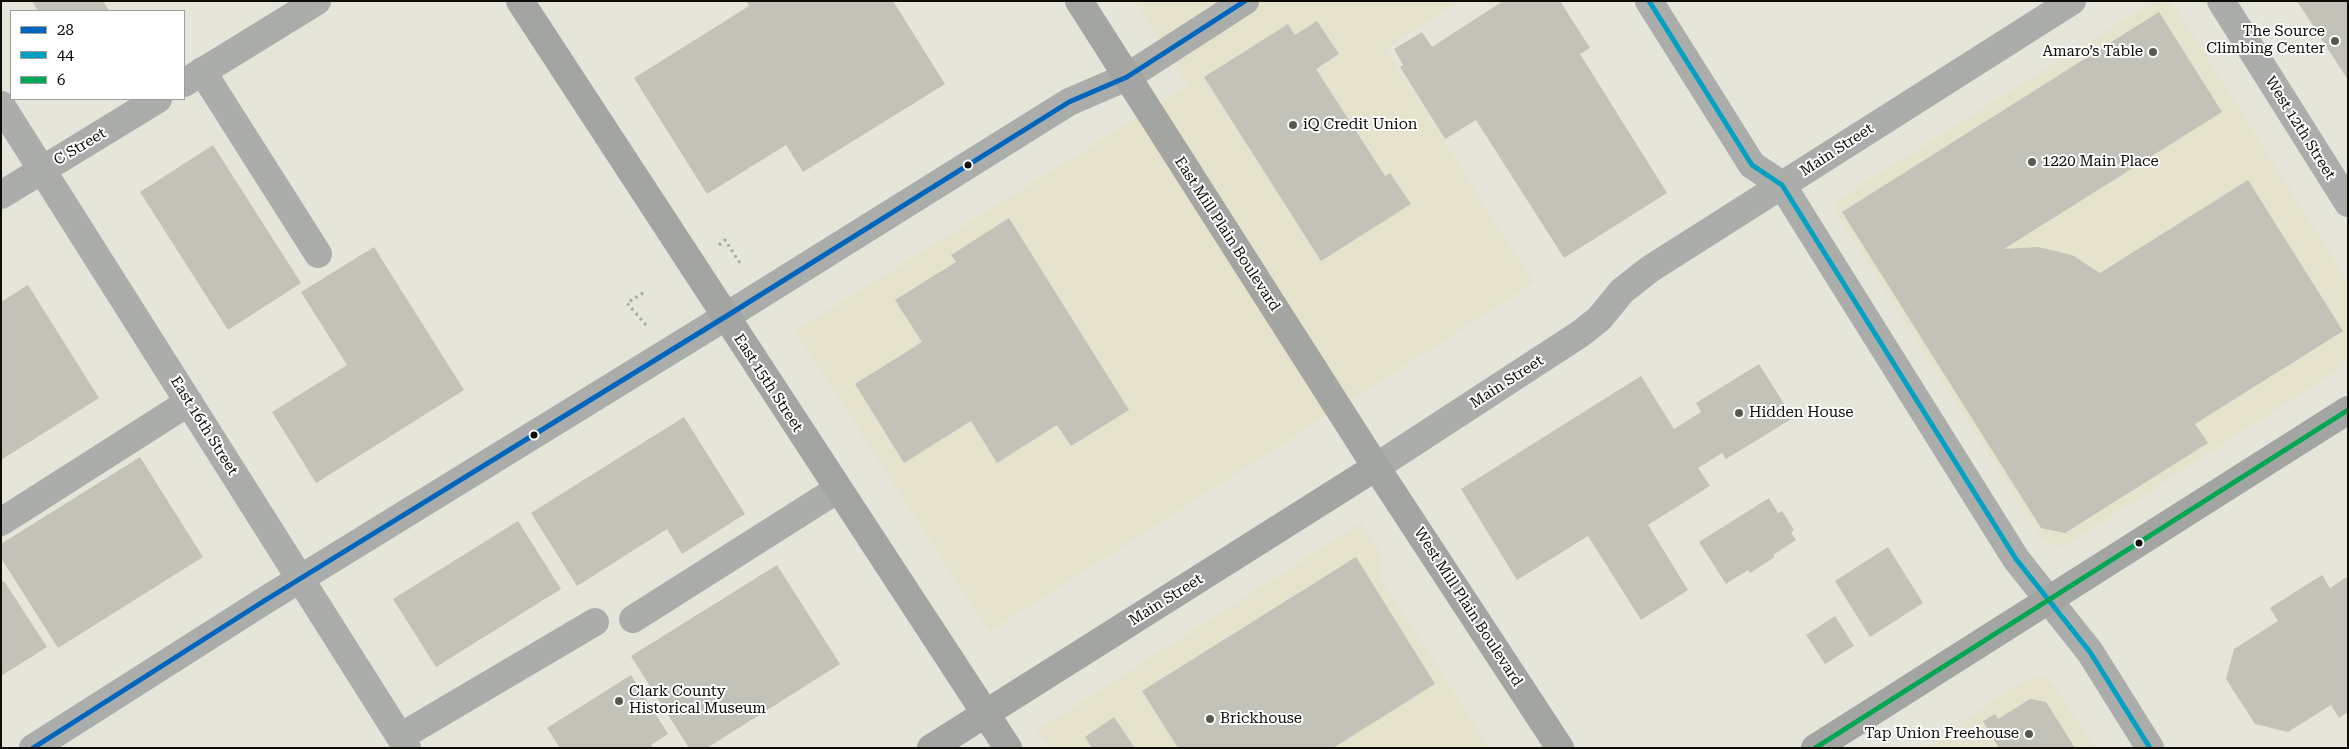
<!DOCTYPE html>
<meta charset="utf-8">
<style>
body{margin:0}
#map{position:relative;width:2349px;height:749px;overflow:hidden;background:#e6e5d9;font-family:"Roboto Serif",serif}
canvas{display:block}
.frame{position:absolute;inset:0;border:2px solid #0d0c05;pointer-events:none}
.legend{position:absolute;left:10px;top:10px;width:175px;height:90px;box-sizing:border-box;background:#fff;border:1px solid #9e9e9b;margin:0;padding:6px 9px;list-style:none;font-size:15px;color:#0d0c05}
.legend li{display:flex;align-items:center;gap:10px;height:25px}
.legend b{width:25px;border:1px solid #9e9e9b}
</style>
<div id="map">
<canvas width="2349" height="749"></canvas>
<div class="frame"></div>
<ul class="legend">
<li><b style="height:6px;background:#0065bd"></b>28</li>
<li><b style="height:6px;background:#01a1c4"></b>44</li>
<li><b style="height:6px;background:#00a651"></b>6</li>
</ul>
</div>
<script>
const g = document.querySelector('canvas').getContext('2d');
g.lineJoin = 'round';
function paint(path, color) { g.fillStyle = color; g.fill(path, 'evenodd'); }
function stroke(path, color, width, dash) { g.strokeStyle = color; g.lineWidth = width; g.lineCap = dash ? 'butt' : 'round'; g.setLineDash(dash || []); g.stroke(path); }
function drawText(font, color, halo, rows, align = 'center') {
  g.font = font + ' "Roboto Serif",serif'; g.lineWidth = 4; g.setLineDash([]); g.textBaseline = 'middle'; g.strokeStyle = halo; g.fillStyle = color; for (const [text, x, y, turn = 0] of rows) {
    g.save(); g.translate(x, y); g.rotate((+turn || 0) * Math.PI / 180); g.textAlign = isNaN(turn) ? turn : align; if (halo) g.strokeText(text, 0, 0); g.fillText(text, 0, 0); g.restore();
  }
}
const built = new Path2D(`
 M 1135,1 L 1459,1 L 1386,48 L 1534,283 L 989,632 L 795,331 L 1188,86 Z
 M 2154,1 L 2170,1 L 2180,14 L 2348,281 L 2348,363 L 2076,539 L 2059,547 L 2042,538 L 1835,211 L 1838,200 L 1847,194 Z
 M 1361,523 L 1381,553 L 1380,576 L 1490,748 L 1049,748 L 1036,731 Z
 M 2032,676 L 2046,676 L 2056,688 L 2095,748 L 1923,748 Z`);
const building = new Path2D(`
 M 32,1 L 103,1 L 109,11 L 38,11 Z
 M 746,1 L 893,1 L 945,84 L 803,172 L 786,145 L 707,194 L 634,78 L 749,6 Z
 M 1503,1 L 1560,1 L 1590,48 L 1580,54 L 1667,193 L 1564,258 L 1476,120 L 1445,139 L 1400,67 L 1403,65 L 1394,49 L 1422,32 L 1432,47 Z
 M 2297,1 L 2348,1 L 2348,80 Z
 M 2159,12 L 2222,112 L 2004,249 L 2038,247 L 2072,255 L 2100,273 L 2248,180 L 2343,331 L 2195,424 L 2208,443 L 2065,533 L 2041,528 L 1842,212 Z
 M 1317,21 L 1339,54 L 1316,69 L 1385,176 L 1390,173 L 1411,204 L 1321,261 L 1204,77 L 1288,24 L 1295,35 Z
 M 213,145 L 301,283 L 228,330 L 140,192 Z
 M 1009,218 L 1129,410 L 1071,446 L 1057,425 L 997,463 L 971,421 L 904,463 L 855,384 L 922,342 L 895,300 L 956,262 L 951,255 Z
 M 374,247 L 464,390 L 316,483 L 272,412 L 347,365 L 301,292 Z
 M 28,285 L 99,398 L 1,460 L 1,302 Z
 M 1759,364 L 1793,418 L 1726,459 L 1722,453 L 1698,468 L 1710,486 L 1648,525 L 1688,590 L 1641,620 L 1588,536 L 1517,580 L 1461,489 L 1641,376 L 1674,429 L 1701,412 L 1696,403 Z
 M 684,417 L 745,514 L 682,554 L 667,529 L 577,586 L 531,513 Z
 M 140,457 L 203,557 L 58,648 L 1,558 L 1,544 Z
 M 1769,498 L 1778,513 L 1782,511 L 1794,530 L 1791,533 L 1796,540 L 1773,555 L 1775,557 L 1750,573 L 1748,570 L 1726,584 L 1699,542 Z
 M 518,521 L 561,589 L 436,667 L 393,599 Z
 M 1888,547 L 1923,603 L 1870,637 L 1835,581 Z
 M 1356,557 L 1435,684 L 1333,748 L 1178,748 L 1142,691 Z
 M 777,565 L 840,664 L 707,748 L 689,748 L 631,656 Z
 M 2322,575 L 2330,588 L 2348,576 L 2348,712 L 2339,718 L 2331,705 L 2288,732 L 2255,724 L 2226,679 L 2234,649 L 2278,621 L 2270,608 Z
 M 4,581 L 47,647 L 1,676 L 1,583 Z
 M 1835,616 L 1854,646 L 1825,664 L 1806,635 Z
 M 631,675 L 668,734 L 651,745 L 653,748 L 560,748 L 547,728 Z
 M 2030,699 L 2046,702 L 2075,748 L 1999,748 L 1983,721 L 1995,714 L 1998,719 Z
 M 1114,717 L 1135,748 L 1092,748 L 1085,737 Z`);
const path = new Path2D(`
 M 719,245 L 725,240 L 742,266
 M 646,325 L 627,303 L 646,291`);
const minor = new Path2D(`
 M 1649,1 L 1752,165 L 1782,185 L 2016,559 L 2090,652 L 2150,748
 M 2221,1 L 2348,203
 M 202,71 L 318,254
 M 184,83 L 317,1
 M 1,105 L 407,748
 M 1,195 L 158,99
 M 1376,467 L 1580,334 L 1599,319 L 1622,291 L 1650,269 L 2072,1
 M 1,522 L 189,402
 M 633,619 L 838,489
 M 400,737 L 595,622
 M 33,748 L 264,601 L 725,317 L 1069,102 L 1127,77 L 1245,1`);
const major = new Path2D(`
 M 520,1 L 1008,748
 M 1079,1 L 1376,467 L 1560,748
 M 931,748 L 1376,467
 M 1815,748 L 2348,410`);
const bus1 = new Path2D(`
 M 33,748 L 264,601 L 725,317 L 1069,102 L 1127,77 L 1245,1`);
const bus2 = new Path2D(`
 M 1649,1 L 1752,165 L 1782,185 L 2016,559 L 2090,652 L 2150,748`);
const bus3 = new Path2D(`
 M 1815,748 L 2348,410`);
const markers = [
 [2335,41,5,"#59584f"],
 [2153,52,5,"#59584f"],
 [1293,125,5,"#59584f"],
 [2032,162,5,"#59584f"],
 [968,165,4.5,"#0d0c05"],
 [1739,413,5,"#59584f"],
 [534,435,4.5,"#0d0c05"],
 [2139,543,4.5,"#0d0c05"],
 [619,701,5,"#59584f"],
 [1210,719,5,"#59584f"],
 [2029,734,5,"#59584f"]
];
const poiNames = [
 ["The Source",2325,32,"right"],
 ["Climbing Center",2325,49,"right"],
 ["Amaro’s Table",2143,52,"right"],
 ["iQ Credit Union",1303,125],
 ["1220 Main Place",2042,162],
 ["Hidden House",1749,413],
 ["Clark County",629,692],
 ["Historical Museum",629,709],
 ["Brickhouse",1220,719],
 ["Tap Union Freehouse",2019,734,"right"]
];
const streetNames = [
 ["West 12th Street",2300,128,58],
 ["C Street",80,147,-31],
 ["Main Street",1837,150,-33],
 ["East Mill Plain Boulevard",1227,234,57],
 ["Main Street",1507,382,-33],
 ["East 15th Street",768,383,57],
 ["East 16th Street",204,426,58],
 ["Main Street",1166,600,-32],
 ["West Mill Plain Boulevard",1468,607,57]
];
paint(built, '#e6e3cd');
paint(building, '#c3c2b9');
stroke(path, '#a5a7a2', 3, [2.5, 4]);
stroke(minor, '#aaadaa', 28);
stroke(major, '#a2a5a1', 28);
stroke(bus1, '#0065bd', 5);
stroke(bus2, '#01a1c4', 5);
stroke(bus3, '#00a651', 5);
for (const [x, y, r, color] of markers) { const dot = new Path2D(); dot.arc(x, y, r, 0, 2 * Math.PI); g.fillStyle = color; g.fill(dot); stroke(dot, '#fff', 2); }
drawText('15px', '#0d0c05', '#fff', poiNames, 'left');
drawText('15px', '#0d0c05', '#fff', streetNames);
</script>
